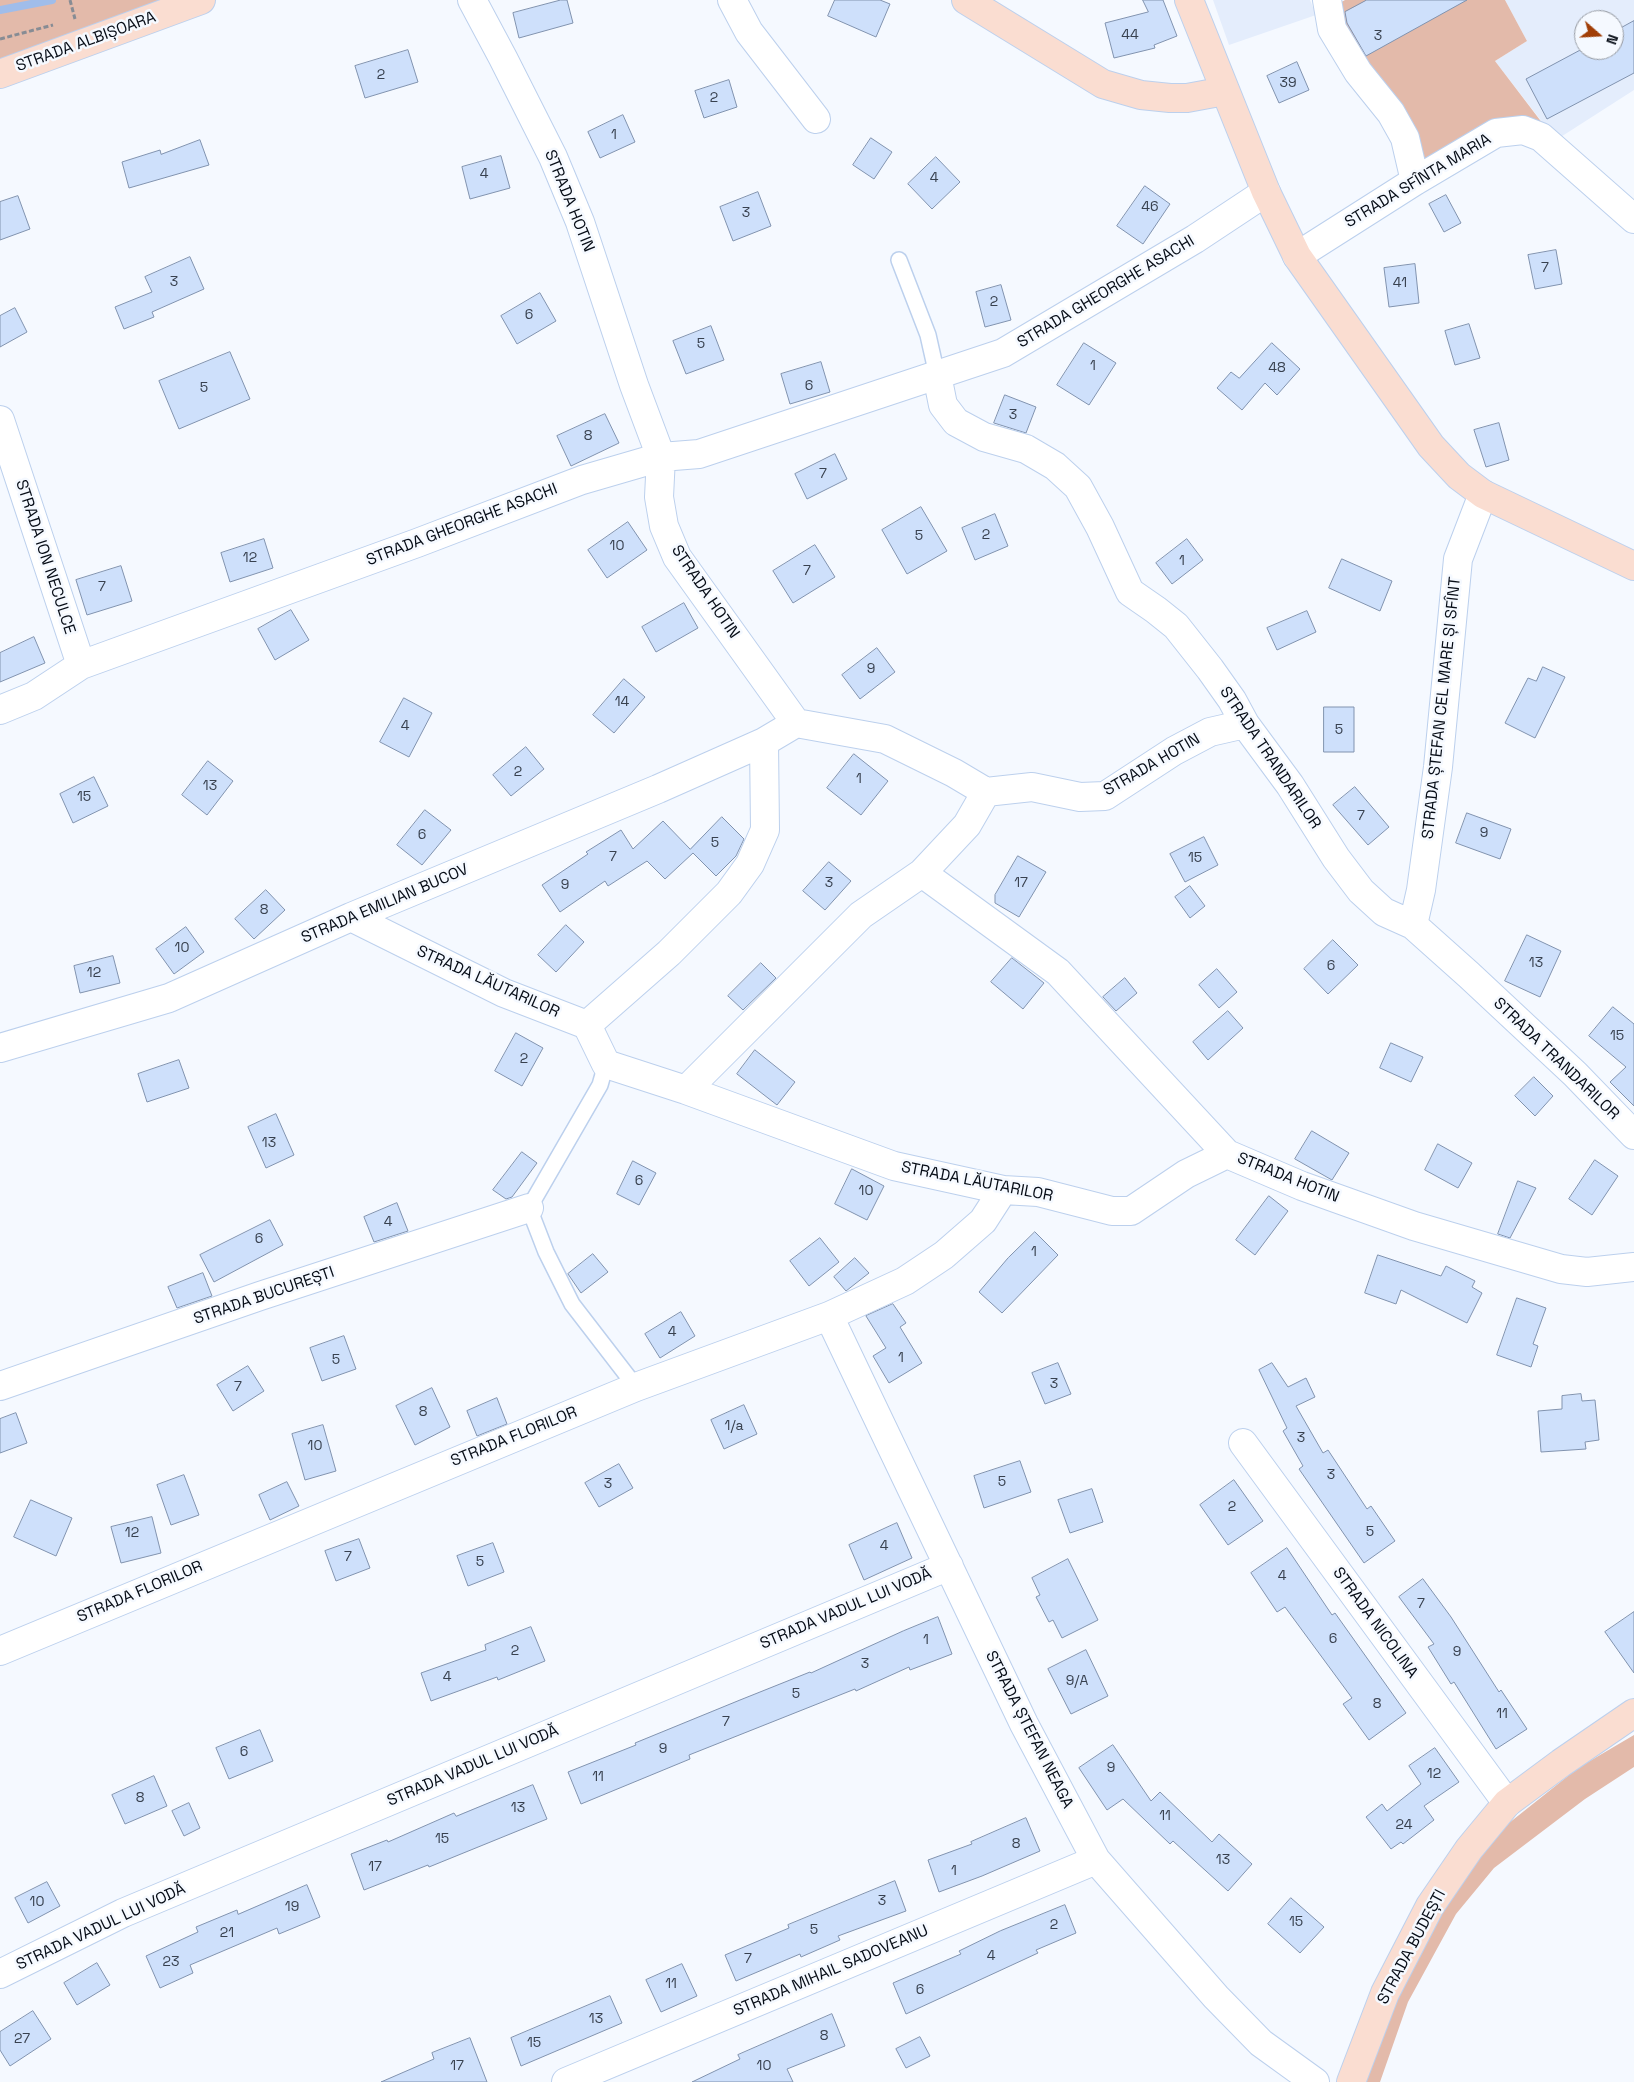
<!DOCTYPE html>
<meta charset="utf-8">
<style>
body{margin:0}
#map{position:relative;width:1634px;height:2082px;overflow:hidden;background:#f5f9ff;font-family:"Space Grotesk",sans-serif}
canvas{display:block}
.north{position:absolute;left:1574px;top:10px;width:50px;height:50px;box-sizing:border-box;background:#f5f9ff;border:1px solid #959aa2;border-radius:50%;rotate:109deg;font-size:14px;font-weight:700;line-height:20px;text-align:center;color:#060c16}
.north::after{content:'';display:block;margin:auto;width:18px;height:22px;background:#a13e07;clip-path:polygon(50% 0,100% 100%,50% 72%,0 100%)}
</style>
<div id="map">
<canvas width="1634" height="2082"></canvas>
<div class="north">N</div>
</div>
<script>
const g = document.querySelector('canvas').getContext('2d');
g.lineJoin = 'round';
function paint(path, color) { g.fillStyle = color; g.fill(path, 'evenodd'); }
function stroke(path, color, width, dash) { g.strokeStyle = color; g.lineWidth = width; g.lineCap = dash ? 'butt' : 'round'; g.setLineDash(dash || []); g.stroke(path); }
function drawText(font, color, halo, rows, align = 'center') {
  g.font = font + ' "Space Grotesk",sans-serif'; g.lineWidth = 5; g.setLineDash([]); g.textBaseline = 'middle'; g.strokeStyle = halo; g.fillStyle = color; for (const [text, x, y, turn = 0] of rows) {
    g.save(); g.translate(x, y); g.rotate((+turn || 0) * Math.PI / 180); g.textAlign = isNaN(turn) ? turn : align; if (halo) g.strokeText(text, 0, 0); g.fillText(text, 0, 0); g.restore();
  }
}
const built = new Path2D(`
 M 1213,0 L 1310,0 L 1316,15 L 1229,45 Z
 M 1505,0 L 1634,0 L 1634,90 L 1556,140 L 1495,61 L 1527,41 ZM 1584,20 L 1614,20 L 1614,50 L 1584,50 Z`);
const green = new Path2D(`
 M 0,0 L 179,0 L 0,66 Z
 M 1345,0 L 1505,0 L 1527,41 L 1495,61 L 1543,124 L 1425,161 L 1407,115 L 1359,59 L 1336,5 Z
 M 1634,1735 L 1634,1767 L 1585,1799 L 1494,1868 L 1456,1914 L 1408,2002 L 1380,2082 L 1364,2082 L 1398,1995 L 1451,1894 L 1499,1831 L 1578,1768 Z`);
const stream = new Path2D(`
 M 0,10 L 52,0`);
const building = new Path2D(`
 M 561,0 L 567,0 L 573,23 L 519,38 L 513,13 Z
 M 835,0 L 880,0 L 890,4 L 876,37 L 828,16 Z
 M 1143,0 L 1163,0 L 1177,36 L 1154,45 L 1155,48 L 1114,58 L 1105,23 L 1148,12 Z
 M 1367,0 L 1467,0 L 1366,56 L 1347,23 L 1345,12 Z
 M 1634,21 L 1634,73 L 1547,119 L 1526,79 L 1584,48 L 1584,50 L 1614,50 L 1614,32 Z
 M 408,50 L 418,82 L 365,98 L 355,66 Z
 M 1297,62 L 1309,90 L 1279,103 L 1267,76 Z
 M 729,80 L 737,107 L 704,118 L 695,91 Z
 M 623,115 L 635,142 L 600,158 L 588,132 Z
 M 871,138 L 892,152 L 874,179 L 853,165 Z
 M 200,140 L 209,165 L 129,188 L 122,162 L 160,150 L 161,154 Z
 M 501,156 L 510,188 L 470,199 L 462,167 Z
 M 936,157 L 960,182 L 932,209 L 908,184 Z
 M 1145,186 L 1170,204 L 1143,244 L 1117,226 Z
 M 758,192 L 771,226 L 733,241 L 720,207 Z
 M 1446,195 L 1461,223 L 1444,232 L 1429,204 Z
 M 18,196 L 30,229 L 0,240 L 0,202 Z
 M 1556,250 L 1562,284 L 1535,289 L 1528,255 Z
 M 190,257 L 204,289 L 152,312 L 154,317 L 124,329 L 115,307 L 152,292 L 145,277 Z
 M 1415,264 L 1419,303 L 1389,307 L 1384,268 Z
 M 1001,285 L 1011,320 L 985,327 L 976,292 Z
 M 540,293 L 556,321 L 517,344 L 501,316 Z
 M 15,308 L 27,332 L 0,347 L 0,316 Z
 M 1469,324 L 1480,358 L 1455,365 L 1445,331 Z
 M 711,326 L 724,360 L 686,374 L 673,341 Z
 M 1084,343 L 1116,363 L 1089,405 L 1057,385 Z
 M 1272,343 L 1300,369 L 1277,395 L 1265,383 L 1242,410 L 1217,388 L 1231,372 L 1239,378 Z
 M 230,352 L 250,399 L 179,429 L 159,381 Z
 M 821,362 L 830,392 L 790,404 L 781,374 Z
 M 1005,395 L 1036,407 L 1026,433 L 994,423 Z
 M 605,414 L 619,443 L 571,466 L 557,436 Z
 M 1499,423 L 1509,460 L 1486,467 L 1474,430 Z
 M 835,454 L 847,479 L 807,499 L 795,474 Z
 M 921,507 L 947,551 L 907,574 L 882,530 Z
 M 995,514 L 1008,546 L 975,560 L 962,528 Z
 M 628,522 L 647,550 L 607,578 L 588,550 Z
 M 264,539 L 273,568 L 230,582 L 221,553 Z
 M 1187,539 L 1203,560 L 1172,584 L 1156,563 Z
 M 815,545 L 835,577 L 793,603 L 773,571 Z
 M 1342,559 L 1392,581 L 1380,611 L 1329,588 Z
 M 121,566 L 132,601 L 87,615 L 76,580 Z
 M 684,603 L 698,628 L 656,652 L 642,627 Z
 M 291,610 L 309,640 L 275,660 L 258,629 Z
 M 1307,611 L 1316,632 L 1277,650 L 1267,628 Z
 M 34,637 L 45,663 L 0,682 L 0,653 Z
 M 877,648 L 895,672 L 860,699 L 842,675 Z
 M 1543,667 L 1565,677 L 1535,738 L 1505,723 L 1528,678 L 1536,681 Z
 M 624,679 L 645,697 L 614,733 L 593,715 Z
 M 404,698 L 432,713 L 409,757 L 380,742 Z
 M 1324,707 L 1354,707 L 1354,752 L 1324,752 Z
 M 526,747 L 544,769 L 511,796 L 493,775 Z
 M 854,754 L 888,781 L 861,815 L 827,788 Z
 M 208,761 L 233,781 L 207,815 L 182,795 Z
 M 94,777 L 108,806 L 73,823 L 60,794 Z
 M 1355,787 L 1389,827 L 1368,845 L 1333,805 Z
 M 425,810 L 451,830 L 422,865 L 397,845 Z
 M 1467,813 L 1511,829 L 1500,859 L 1456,843 Z
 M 722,817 L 744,839 L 736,856 L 716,876 L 693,853 L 665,879 L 647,861 L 608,886 L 605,881 L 560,912 L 542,885 L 588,854 L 586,852 L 621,830 L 633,849 L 663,821 L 690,849 Z
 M 1204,837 L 1218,865 L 1185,882 L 1170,854 Z
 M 1018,856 L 1046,872 L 1019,917 L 995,903 L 995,895 Z
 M 829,862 L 851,881 L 825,910 L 803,891 Z
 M 1190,886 L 1205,906 L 1190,918 L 1175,897 Z
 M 266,890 L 285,910 L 254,939 L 235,919 Z
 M 566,925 L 584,942 L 556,972 L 538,955 Z
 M 186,927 L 204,952 L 174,974 L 156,949 Z
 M 1527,935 L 1561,951 L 1540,997 L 1505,981 Z
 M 1333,940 L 1358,965 L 1328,994 L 1304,969 Z
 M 113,956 L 120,983 L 80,993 L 74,966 Z
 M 1012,958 L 1044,983 L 1023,1009 L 991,982 Z
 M 761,963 L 776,978 L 743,1010 L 728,996 Z
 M 1217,969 L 1237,992 L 1219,1008 L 1199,985 Z
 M 1125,978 L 1137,993 L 1116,1011 L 1103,997 Z
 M 1613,1007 L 1634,1024 L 1634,1106 L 1610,1082 L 1626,1067 L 1589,1036 Z
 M 1228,1011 L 1243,1028 L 1208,1060 L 1193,1042 Z
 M 516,1033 L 543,1048 L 522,1086 L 495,1071 Z
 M 1391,1043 L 1423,1057 L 1411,1082 L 1380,1068 Z
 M 755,1050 L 795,1082 L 777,1105 L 737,1074 Z
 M 179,1060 L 189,1088 L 147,1102 L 138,1074 Z
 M 1534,1077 L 1553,1096 L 1535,1116 L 1515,1096 Z
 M 276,1114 L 294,1155 L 266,1168 L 248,1127 Z
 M 1312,1131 L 1349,1153 L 1332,1180 L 1295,1159 Z
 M 1438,1144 L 1472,1163 L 1458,1188 L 1425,1170 Z
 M 522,1152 L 537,1163 L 512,1197 L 506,1199 L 493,1190 Z
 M 1595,1160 L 1618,1176 L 1592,1215 L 1569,1199 Z
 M 633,1161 L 656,1173 L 639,1205 L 617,1194 Z
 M 852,1169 L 884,1186 L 867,1220 L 835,1204 Z
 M 1518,1181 L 1536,1188 L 1510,1238 L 1498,1234 Z
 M 1269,1196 L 1288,1211 L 1255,1255 L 1236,1240 Z
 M 397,1203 L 408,1231 L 374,1242 L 364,1217 Z
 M 270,1220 L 283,1245 L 214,1282 L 200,1255 Z
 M 1035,1232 L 1058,1255 L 1002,1313 L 979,1292 L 1008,1258 Z
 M 820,1238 L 839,1262 L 809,1286 L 790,1261 Z
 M 593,1254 L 608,1272 L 581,1293 L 568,1274 Z
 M 1378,1255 L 1441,1276 L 1446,1266 L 1475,1281 L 1472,1287 L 1482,1293 L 1467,1323 L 1401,1290 L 1396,1304 L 1365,1293 Z
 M 855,1258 L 869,1273 L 846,1291 L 834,1277 Z
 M 203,1273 L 212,1296 L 177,1308 L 168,1287 Z
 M 1517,1298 L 1546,1308 L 1533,1344 L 1538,1346 L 1531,1367 L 1497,1355 Z
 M 893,1304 L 906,1323 L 900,1327 L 922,1363 L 889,1383 L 873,1356 L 886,1348 L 866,1316 Z
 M 681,1312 L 695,1336 L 660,1358 L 645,1334 Z
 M 344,1336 L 356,1369 L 322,1381 L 310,1348 Z
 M 1058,1363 L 1071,1394 L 1045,1404 L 1032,1373 Z
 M 1272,1363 L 1288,1387 L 1306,1378 L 1315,1397 L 1296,1406 L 1323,1453 L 1328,1450 L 1367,1509 L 1371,1506 L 1395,1541 L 1364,1563 L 1299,1469 L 1303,1466 L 1283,1431 L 1287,1428 L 1259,1370 Z
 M 248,1366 L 264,1391 L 233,1411 L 217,1385 Z
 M 432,1388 L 450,1427 L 415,1445 L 396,1406 Z
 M 1581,1394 L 1582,1401 L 1595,1400 L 1599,1440 L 1585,1442 L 1586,1449 L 1541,1452 L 1538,1411 L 1562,1409 L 1562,1396 Z
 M 497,1398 L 507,1424 L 477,1436 L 467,1411 Z
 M 744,1405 L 757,1434 L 724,1449 L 711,1420 Z
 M 16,1413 L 27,1443 L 0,1453 L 0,1419 Z
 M 323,1425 L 336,1471 L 305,1480 L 292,1434 Z
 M 1020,1461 L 1031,1492 L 984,1508 L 974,1476 Z
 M 619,1464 L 633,1488 L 599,1507 L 585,1483 Z
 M 184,1475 L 199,1515 L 171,1525 L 157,1485 Z
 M 1234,1480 L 1263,1521 L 1228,1545 L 1200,1505 Z
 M 287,1482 L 299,1506 L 270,1520 L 259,1495 Z
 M 1092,1489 L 1103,1522 L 1070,1533 L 1058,1500 Z
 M 31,1500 L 72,1518 L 56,1556 L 14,1537 Z
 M 152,1517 L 161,1553 L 121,1563 L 111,1527 Z
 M 897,1523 L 912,1558 L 864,1580 L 849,1545 Z
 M 359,1539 L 370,1568 L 336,1581 L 325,1551 Z
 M 493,1543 L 504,1572 L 468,1586 L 457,1556 Z
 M 1287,1548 L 1332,1615 L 1335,1613 L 1406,1713 L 1369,1740 L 1343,1704 L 1352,1698 L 1285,1607 L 1277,1612 L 1251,1573 Z
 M 1068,1559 L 1098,1620 L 1062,1638 L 1053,1620 L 1049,1622 L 1036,1597 L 1040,1595 L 1032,1578 Z
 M 1423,1579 L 1451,1617 L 1499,1692 L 1501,1690 L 1527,1729 L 1496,1749 L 1454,1682 L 1451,1684 L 1428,1647 L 1434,1644 L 1399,1597 Z
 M 1634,1612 L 1634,1673 L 1605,1632 Z
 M 938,1617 L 952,1654 L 910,1670 L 909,1667 L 856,1691 L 855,1689 L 689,1755 L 690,1759 L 581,1804 L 568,1772 L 636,1745 L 635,1743 L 740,1700 L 810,1672 L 811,1673 L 903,1631 Z
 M 531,1627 L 545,1661 L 498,1680 L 497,1677 L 431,1701 L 421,1673 L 486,1650 L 485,1645 Z
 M 1086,1650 L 1108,1696 L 1071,1714 L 1048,1669 Z
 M 260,1730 L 273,1761 L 229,1779 L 216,1748 Z
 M 1113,1745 L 1151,1801 L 1160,1792 L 1212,1842 L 1219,1834 L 1252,1864 L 1228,1891 L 1173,1841 L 1170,1844 L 1123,1799 L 1107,1810 L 1079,1768 Z
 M 1435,1748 L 1459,1782 L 1424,1806 L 1434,1820 L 1403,1844 L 1401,1842 L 1391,1849 L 1366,1817 L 1382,1804 L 1387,1811 L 1421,1784 L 1409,1766 Z
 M 154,1776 L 167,1806 L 125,1824 L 112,1795 Z
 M 533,1785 L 547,1819 L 429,1867 L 428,1865 L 364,1890 L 351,1854 L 387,1840 L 388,1842 L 454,1813 L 456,1816 Z
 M 189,1803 L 200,1828 L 184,1836 L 172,1811 Z
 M 1026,1818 L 1040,1851 L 982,1876 L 939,1892 L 928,1860 L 972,1844 L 971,1842 Z
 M 895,1881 L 906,1911 L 838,1936 L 840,1940 L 801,1957 L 800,1954 L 736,1981 L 725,1955 L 789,1928 L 788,1925 Z
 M 47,1882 L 60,1906 L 28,1923 L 15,1898 Z
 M 307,1885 L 320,1917 L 279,1934 L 277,1928 L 190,1965 L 193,1973 L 160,1988 L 146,1956 L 198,1932 L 196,1927 L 237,1910 L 238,1914 Z
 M 1291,1898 L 1324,1927 L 1300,1953 L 1268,1924 Z
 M 1065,1905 L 1076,1933 L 1036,1950 L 1038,1953 L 906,2014 L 893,1983 L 961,1954 L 959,1951 L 1000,1931 Z
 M 97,1963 L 110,1985 L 77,2005 L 64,1983 Z
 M 682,1964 L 697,1996 L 661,2012 L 646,1980 Z
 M 610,1996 L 622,2023 L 521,2066 L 511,2038 Z
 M 33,2011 L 51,2039 L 10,2066 L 0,2050 L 0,2032 Z
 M 832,2014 L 845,2046 L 787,2069 L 793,2082 L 692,2082 L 740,2059 L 738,2055 Z
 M 920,2037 L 930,2056 L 906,2068 L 896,2049 Z
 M 470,2038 L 487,2082 L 381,2082 L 434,2059 L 432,2053 Z`);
const path = new Path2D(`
 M 70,0 L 75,19
 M 0,39 L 53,25`);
const lane = new Path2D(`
 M 899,260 L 928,335 L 937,375
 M 606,1064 L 600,1085 L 529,1208 L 546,1252 L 572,1304 L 636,1387`);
const street = new Path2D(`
 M 472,0 L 503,58 L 553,157 L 580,222 L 634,385 L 661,457 L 659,497 L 664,526 L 677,557 L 796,723 L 885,739 L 954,773 L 986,792 L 1032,787 L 1080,797 L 1105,796 L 1174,751 L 1210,732 L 1245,724
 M 732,0 L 749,32 L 816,119
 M 1327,0 L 1332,29 L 1358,72 L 1391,113 L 1405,138 L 1415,181
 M 1297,256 L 1415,181 L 1496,133 L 1523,130 L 1541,137 L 1634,219
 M 937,375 L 943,405 L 956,422 L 984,437 L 1026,449 L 1055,466 L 1078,487 L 1100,527 L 1130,592 L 1156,610 L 1176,626 L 1210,669 L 1232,700 L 1245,724 L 1290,785 L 1336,858 L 1361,891 L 1384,912 L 1413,925 L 1469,975 L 1575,1074 L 1634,1135
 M 0,420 L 81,665
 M 0,710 L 34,696 L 81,665 L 417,543 L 582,480 L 661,457 L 699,454 L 1003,353 L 1195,239 L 1266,192
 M 922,873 L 1058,972 L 1227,1154 L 1302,1186 L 1414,1226 L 1561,1269 L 1587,1272 L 1634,1267
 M 351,917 L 504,993 L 587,1025 L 606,1064 L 686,1090 L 894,1166 L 1003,1190 L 1038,1192 L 1112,1211 L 1131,1211 L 1186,1174 L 1227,1154
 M 1413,925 L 1421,890 L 1438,767 L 1458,559 L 1483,494
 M 587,1025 L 669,953 L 729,893 L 750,864 L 765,830 L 764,742
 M 0,1048 L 169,998 L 351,917 L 658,789 L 764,742 L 796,723
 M 686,1090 L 861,915 L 922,873 L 967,825 L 986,792
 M 829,1316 L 1024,1724 L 1096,1860 L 1216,1997 L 1261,2043 L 1315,2082
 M 0,1386 L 260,1296 L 529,1208
 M 1243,1443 L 1507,1803
 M 0,1651 L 636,1387 L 829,1316 L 905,1281 L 944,1255 L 983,1221 L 1003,1190
 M 0,1974 L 123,1913 L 949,1566
 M 566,2082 L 1096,1860`);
const secondary = new Path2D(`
 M 966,0 L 1103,84 L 1141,95 L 1170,98 L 1187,98 L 1225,91
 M 1189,0 L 1266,192 L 1297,256 L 1431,446 L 1459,476 L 1483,494 L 1634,566
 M 0,74 L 201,0
 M 1351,2082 L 1385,1993 L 1430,1906 L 1469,1849 L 1507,1803 L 1561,1763 L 1634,1713`);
const numberNames = [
 ["44",1130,35],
 ["3",1378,36],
 ["2",381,75],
 ["39",1288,83],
 ["2",714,98],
 ["1",614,135],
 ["4",484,174],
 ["4",934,178],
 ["46",1150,207],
 ["3",746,213],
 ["7",1545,268],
 ["3",174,282],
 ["41",1400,283],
 ["2",994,302],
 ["6",529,315],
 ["5",701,344],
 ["1",1093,366],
 ["48",1277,368],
 ["6",809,386],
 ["5",204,388],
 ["3",1013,415],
 ["8",588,436],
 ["7",823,474],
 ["2",986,535],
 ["5",919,536],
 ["10",617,546],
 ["12",250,558],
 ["1",1182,561],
 ["7",807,571],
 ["7",102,587],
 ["9",871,669],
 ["14",622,702],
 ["4",405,726],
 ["5",1339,730],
 ["2",518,772],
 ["1",859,779],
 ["13",210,786],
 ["15",84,797],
 ["7",1361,816],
 ["9",1484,833],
 ["6",422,835],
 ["5",715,843],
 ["7",613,857],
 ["15",1195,858],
 ["3",829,883],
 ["17",1021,883],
 ["9",565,885],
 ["8",264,910],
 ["10",182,948],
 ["13",1536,963],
 ["6",1331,966],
 ["12",94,973],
 ["15",1617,1036],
 ["2",524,1059],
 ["13",269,1143],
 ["6",639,1181],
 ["10",866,1191],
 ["4",388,1222],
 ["6",259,1239],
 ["1",1034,1252],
 ["4",672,1332],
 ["1",901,1358],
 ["5",336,1360],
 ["3",1054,1384],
 ["7",238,1387],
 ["8",423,1412],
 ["1/a",734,1426],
 ["3",1301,1438],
 ["10",315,1446],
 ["3",1331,1475],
 ["5",1002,1482],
 ["3",608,1484],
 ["2",1232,1507],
 ["5",1370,1532],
 ["12",132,1533],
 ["4",884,1546],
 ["7",348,1557],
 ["5",480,1562],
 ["4",1282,1576],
 ["7",1421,1604],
 ["6",1333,1639],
 ["1",926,1640],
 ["2",515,1651],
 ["9",1457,1652],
 ["3",865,1664],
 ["4",447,1677],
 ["9/A",1077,1681],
 ["5",796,1694],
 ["8",1377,1704],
 ["11",1502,1714],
 ["7",726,1722],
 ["9",663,1749],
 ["6",244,1752],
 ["9",1111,1768],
 ["12",1434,1774],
 ["11",598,1777],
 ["8",140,1798],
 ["13",518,1808],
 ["11",1165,1816],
 ["24",1404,1825],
 ["15",442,1839],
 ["8",1016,1844],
 ["13",1223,1860],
 ["17",375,1867],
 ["1",954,1871],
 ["3",882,1901],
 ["10",37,1902],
 ["19",292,1907],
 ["15",1296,1922],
 ["2",1054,1925],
 ["5",814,1930],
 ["21",227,1933],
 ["4",991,1956],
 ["7",748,1959],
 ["23",171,1962],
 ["11",671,1984],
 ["6",920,1990],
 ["13",596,2019],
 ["8",824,2036],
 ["27",22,2039],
 ["15",534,2043],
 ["17",457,2066],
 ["10",764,2066]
];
const streetNames = [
 ["STRADA ALBIȘOARA",86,42,-20],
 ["STRADA SFÎNTA MARIA",1418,181,-31],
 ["STRADA HOTIN",569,201,68],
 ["STRADA GHEORGHE ASACHI",1106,292,-31],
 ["STRADA GHEORGHE ASACHI",462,525,-21],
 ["STRADA ION NECULCE",45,557,72],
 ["STRADA HOTIN",705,592,56],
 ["STRADA ȘTEFAN CEL MARE ȘI SFÎNT",1442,708,-84],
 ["STRADA TRANDARILOR",1270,758,56],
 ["STRADA HOTIN",1152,765,-30],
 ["STRADA EMILIAN BUCOV",385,904,-23],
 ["STRADA LĂUTARILOR",488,982,24],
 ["STRADA TRANDARILOR",1556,1059,44],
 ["STRADA HOTIN",1288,1178,22],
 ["STRADA LĂUTARILOR",977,1182,11],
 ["STRADA BUCUREȘTI",264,1296,-19],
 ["STRADA FLORILOR",514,1437,-22],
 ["STRADA FLORILOR",140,1592,-23],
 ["STRADA VADUL LUI VODĂ",846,1609,-23],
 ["STRADA NICOLINA",1375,1623,54],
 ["STRADA ȘTEFAN NEAGA",1029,1730,63],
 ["STRADA VADUL LUI VODĂ",473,1766,-23],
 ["STRADA VADUL LUI VODĂ",101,1927,-25],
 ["STRADA BUDEȘTI",1412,1947,-62],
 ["STRADA MIHAIL SADOVEANU",831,1971,-23]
];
paint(built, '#e4edfc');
paint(green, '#e3baaa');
stroke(stream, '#a0bdea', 8);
paint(building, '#cee0fb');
stroke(building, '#8193af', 1);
stroke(lane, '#bcd0ed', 18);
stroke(street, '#bcd0ed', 30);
stroke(secondary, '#bcd0ed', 30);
stroke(path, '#878c94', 3, [5, 2.5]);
stroke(lane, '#fff', 15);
stroke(street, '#fff', 28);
stroke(secondary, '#faddd1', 28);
drawText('14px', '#38414f', null, numberNames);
drawText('16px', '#060c16', '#f5f9ff', streetNames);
</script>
